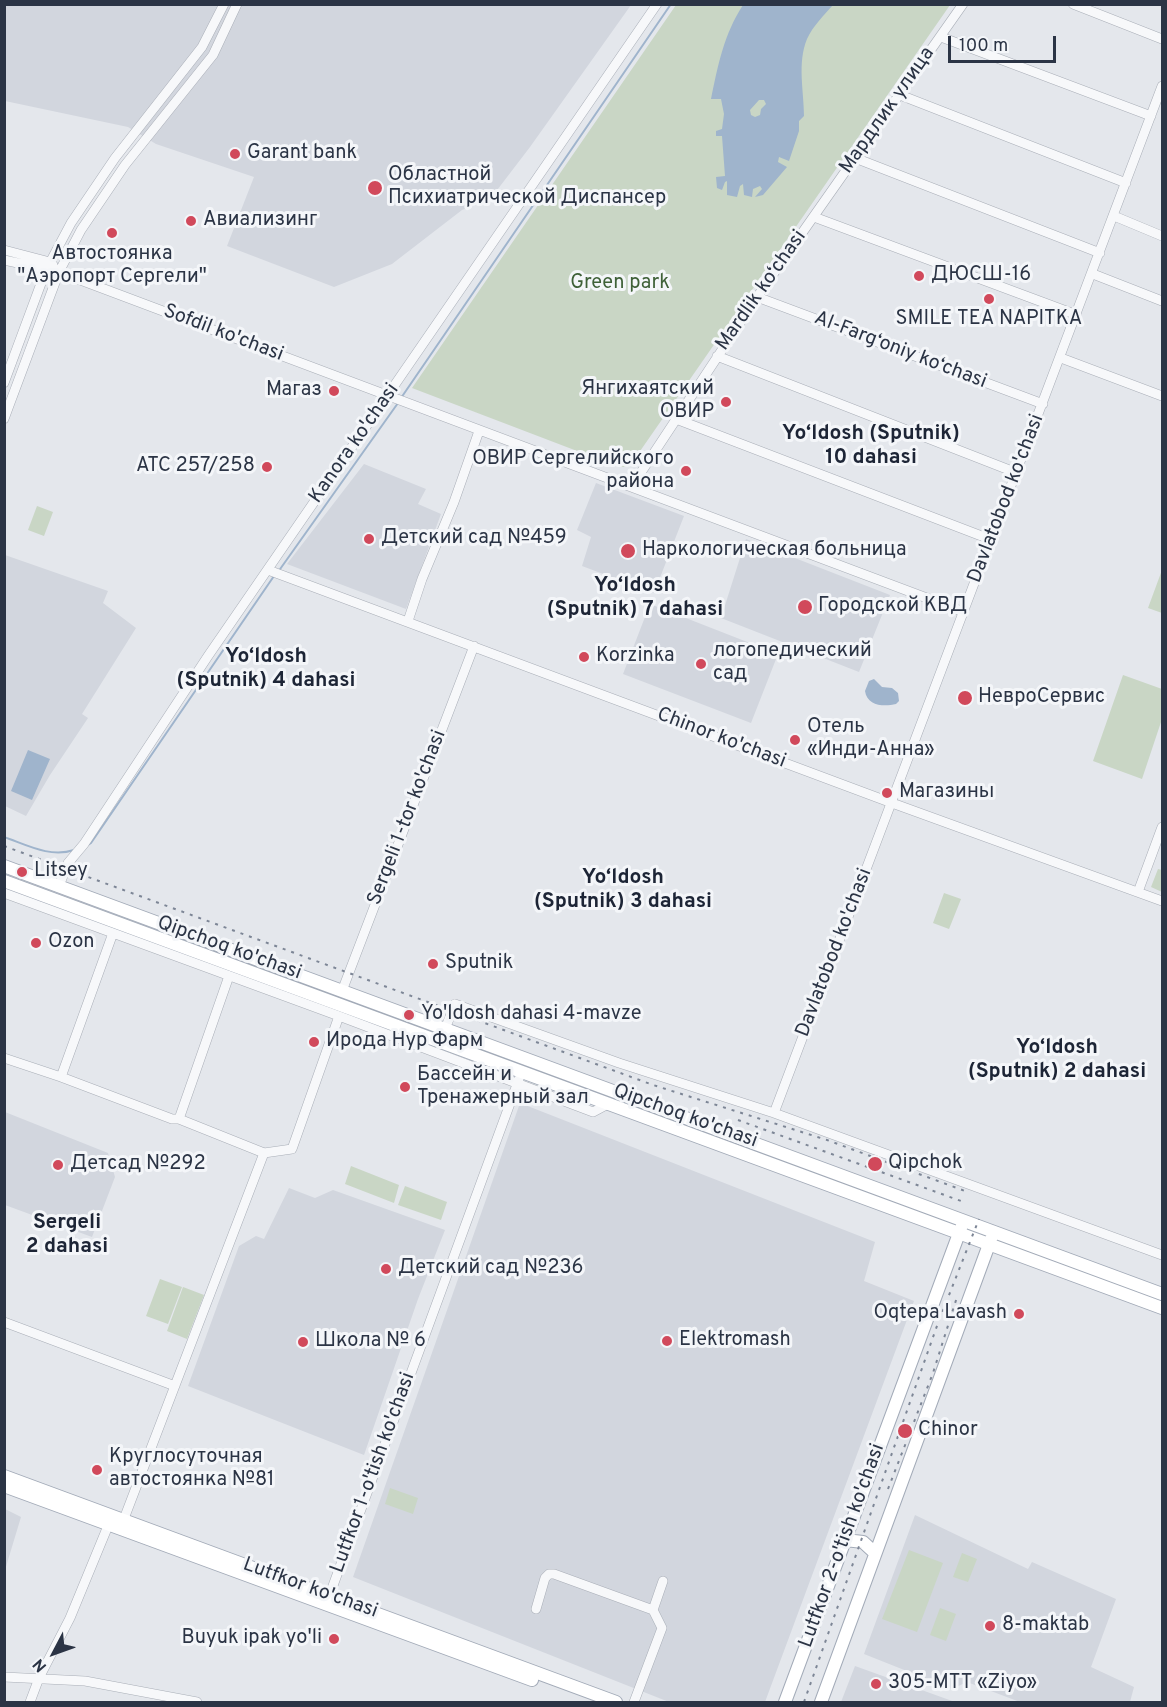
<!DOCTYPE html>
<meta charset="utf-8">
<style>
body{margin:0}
#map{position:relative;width:1167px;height:1707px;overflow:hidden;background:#e4e7ec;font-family:Overpass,sans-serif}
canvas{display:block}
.frame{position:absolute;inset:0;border:6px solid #2b3445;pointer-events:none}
.north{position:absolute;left:24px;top:1623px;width:60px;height:60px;-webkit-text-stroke:4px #f4f6f9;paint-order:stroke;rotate:229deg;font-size:16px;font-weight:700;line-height:24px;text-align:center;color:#2b3445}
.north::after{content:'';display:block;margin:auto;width:21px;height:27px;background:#2b3445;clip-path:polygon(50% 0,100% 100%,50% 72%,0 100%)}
.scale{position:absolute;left:948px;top:36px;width:108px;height:27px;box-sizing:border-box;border:3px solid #2b3445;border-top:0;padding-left:8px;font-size:18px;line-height:21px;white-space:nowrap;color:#2b3445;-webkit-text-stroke:4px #f4f6f9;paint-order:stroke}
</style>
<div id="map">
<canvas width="1167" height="1707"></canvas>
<div class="frame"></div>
<div class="north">N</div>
<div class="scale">100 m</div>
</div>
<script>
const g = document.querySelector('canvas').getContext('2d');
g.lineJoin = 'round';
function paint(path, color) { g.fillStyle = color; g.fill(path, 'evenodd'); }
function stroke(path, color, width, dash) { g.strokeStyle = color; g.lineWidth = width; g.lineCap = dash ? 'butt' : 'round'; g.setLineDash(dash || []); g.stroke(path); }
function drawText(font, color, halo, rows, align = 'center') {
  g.font = font + ' Overpass,sans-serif'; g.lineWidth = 6; g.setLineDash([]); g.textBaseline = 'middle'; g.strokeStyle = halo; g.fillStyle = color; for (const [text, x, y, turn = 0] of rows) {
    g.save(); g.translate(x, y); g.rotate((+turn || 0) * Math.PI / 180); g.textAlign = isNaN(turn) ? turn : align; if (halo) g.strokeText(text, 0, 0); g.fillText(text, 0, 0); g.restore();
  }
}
const built = new Path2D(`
 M 5,5 L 631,5 L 530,147 L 491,198 L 462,210 L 392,264 L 334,287 L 227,246 L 254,177 L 156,144 L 128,127 L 5,101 Z
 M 364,464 L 426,489 L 418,504 L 441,514 L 406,609 L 287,564 Z
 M 596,483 L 684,516 L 654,593 L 582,566 L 591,537 L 577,530 Z
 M 746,539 L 890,595 L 859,672 L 721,618 Z
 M 5,555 L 108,591 L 103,603 L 136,628 L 82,714 L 88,718 L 50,775 L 26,816 L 5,806 Z
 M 650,604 L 778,654 L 751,723 L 623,674 Z
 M 520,1103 L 875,1242 L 864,1281 L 914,1301 L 765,1702 L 669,1702 L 353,1577 Z
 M 5,1112 L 108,1153 L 115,1177 L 92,1237 L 5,1205 Z
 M 289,1188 L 315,1198 L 333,1190 L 445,1230 L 418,1299 L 364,1455 L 188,1386 L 239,1246 L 256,1236 L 264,1239 Z
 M 5,1509 L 21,1517 L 5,1570 Z
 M 915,1515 L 1028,1569 L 1032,1562 L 1116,1599 L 1091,1667 L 1134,1687 L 1130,1702 L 1020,1702 L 967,1682 L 952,1689 L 864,1654 Z
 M 855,1666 L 955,1702 L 841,1702 Z`);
const green = new Path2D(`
 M 676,5 L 950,5 L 629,467 L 619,467 L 412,388 Z
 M 37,506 L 53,512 L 44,536 L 28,530 Z
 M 1162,570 L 1162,613 L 1148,608 Z
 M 1123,675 L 1162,689 L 1162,719 L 1142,779 L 1093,761 Z
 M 1158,869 L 1162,870 L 1162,892 L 1151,887 Z
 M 944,893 L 961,899 L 949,929 L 933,923 Z
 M 351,1166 L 399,1185 L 394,1203 L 345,1184 Z
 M 405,1186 L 447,1202 L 441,1220 L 398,1205 Z
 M 160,1279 L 182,1287 L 168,1324 L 146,1316 Z
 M 183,1287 L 204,1295 L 187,1339 L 167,1331 Z
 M 390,1488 L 418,1498 L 413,1514 L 385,1504 Z
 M 909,1550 L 943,1563 L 917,1632 L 882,1619 Z
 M 962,1553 L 977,1559 L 968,1582 L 953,1577 Z
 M 940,1608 L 956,1614 L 946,1641 L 930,1635 Z`);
const water = new Path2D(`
 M 743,5 L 833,5 C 824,15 813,26 807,39 C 797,63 804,91 804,116 L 799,121 L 799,131 L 789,161 L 779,157 L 778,162 L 787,167 L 763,195 L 755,197 L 762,189 L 760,186 L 753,189 L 752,197 L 744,195 L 743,184 L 740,186 L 737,197 L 727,195 L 727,181 L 725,182 L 722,190 L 717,188 L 716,177 L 725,176 L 722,136 L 716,136 L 716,131 L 722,129 L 724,114 L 721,99 L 711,99 C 718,65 724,34 743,5 ZM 759,100 L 764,100 L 766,104 L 761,109 L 760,115 L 755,117 L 751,115 L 750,110 Z
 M 874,679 L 882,687 L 892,688 L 898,693 L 899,701 L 896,704 C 884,707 867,706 865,691 L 869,681 Z
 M 28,750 L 50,759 L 32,800 L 11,791 Z`);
const stream = new Path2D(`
 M 401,398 L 671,4
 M 278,572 L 398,403
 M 4,837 C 27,845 50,858 74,850
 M 88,845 L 91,843 L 274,576`);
const minor = new Path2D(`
 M 1073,4 L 1162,39
 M 941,37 L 1151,116
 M 900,95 L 1126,183
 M 855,158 L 1100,253
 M 1114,216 L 1162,236
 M 814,217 L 1077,315
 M 4,250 L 50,262 L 53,265
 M 4,260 L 59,272 C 360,387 663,497 964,612
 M 1093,274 L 1162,301
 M 757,297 L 1043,404
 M 717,356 L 1017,473
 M 1061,358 L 1162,396
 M 4,383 L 46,270 L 71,223 L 115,158 L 202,47 L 224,4
 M 4,419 L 59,272 L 81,230 L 125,165 L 213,55 L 237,4
 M 676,419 L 992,540
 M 632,486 L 757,297 L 963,4
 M 268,570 L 892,803 L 1162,901
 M 408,621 L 422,579 L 454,502 L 479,431
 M 59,886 L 68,863 L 84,844 L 208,656 L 657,4
 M 1138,892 L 1162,827
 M 4,893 L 339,1016 L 593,1112 L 608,1104
 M 113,933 L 61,1077 L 172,1119 L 179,1119 L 229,976
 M 342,991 L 474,646
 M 445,1029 L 455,1004 L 619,1063 L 774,1113 L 1162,1255
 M 4,1058 L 61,1077
 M 774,1113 L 1162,86
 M 179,1119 L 264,1153 L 292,1149 L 339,1016
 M 4,1322 L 175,1386
 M 122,1524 L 264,1153
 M 327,1602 L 519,1079
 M 536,1609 L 545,1578 L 549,1574 L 554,1574 L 653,1610
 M 4,1677 L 85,1681 L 197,1702
 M 30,1702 L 39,1678 L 70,1618 L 110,1521
 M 634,1702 L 662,1628 L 653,1610 L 663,1581`);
const major = new Path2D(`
 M 4,866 L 1162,1294
 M 4,881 L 1162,1308
 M 4,1476 L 616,1702
 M 4,1486 L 532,1680
 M 845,1540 L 863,1542 L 875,1553
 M 785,1702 L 961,1228
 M 821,1702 L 991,1239`);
const rail = new Path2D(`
 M 4,846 L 653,1085 L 827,1140 L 965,1191
 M 738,1120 L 961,1201
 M 888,1489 L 933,1373 L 957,1297
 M 804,1702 L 938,1323 L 979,1219`);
const markers = [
 [235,154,6,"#d1495b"],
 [375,188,8,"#d1495b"],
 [191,221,6,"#d1495b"],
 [112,233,6,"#d1495b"],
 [919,276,6,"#d1495b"],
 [989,299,6,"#d1495b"],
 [334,391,6,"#d1495b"],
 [726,402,6,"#d1495b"],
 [267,467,6,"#d1495b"],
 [686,471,6,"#d1495b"],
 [369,539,6,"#d1495b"],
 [628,551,8,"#d1495b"],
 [805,607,8,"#d1495b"],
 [584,657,6,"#d1495b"],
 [701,664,6,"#d1495b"],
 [965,698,8,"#d1495b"],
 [795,740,6,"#d1495b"],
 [887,793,6,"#d1495b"],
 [22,872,6,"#d1495b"],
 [36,943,6,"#d1495b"],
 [433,964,6,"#d1495b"],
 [409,1015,6,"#d1495b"],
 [314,1042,6,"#d1495b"],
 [405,1087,6,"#d1495b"],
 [875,1164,8,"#d1495b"],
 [58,1165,6,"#d1495b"],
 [386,1269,6,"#d1495b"],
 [1019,1314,6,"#d1495b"],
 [667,1341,6,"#d1495b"],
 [303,1342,6,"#d1495b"],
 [905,1431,8,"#d1495b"],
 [97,1470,6,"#d1495b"],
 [990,1626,6,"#d1495b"],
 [334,1639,6,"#d1495b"],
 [876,1684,6,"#d1495b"]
];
const streetNames = [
 ["Мардлик улица",888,111,-55],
 ["Mardlik ko‘chasi",762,291,-55],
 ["Sofdil ko'chasi",223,334,21],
 ["Al-Farg‘oniy ko‘chasi",900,351,21],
 ["Kanora ko'chasi",355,444,-55],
 ["Davlatobod ko'chasi",1007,499,-69],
 ["Chinor ko'chasi",721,739,21],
 ["Sergeli 1-tor ko'chasi",408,818,-69],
 ["Qipchoq ko'chasi",229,949,20],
 ["Davlatobod ko'chasi",835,953,-69],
 ["Qipchoq ko'chasi",685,1117,20],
 ["Lutfkor 1-o'tish ko'chasi",374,1473,-70],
 ["Lutfkor 2-o'tish ko'chasi",843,1546,-70],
 ["Lutfkor ko'chasi",310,1589,20]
];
const poiNames = [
 ["Garant bank",247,154],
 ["Областной",388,176],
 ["Психиатрической Диспансер",388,199],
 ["Авиализинг",203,221],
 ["Автостоянка",112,255,"center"],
 ["\"Аэропорт Сергели\"",112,278,"center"],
 ["ДЮСШ-16",931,276],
 ["SMILE TEA NAPITKA",989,320,"center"],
 ["Янгихаятский",714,390,"right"],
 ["ОВИР",714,413,"right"],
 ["Магаз",322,391,"right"],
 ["ОВИР Сергелийского",674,460,"right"],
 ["района",674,483,"right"],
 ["АТС 257/258",255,467,"right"],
 ["Детский сад №459",381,539],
 ["Наркологическая больница",642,551],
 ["Городской КВД",818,607],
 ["логопедический",713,652],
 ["сад",713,675],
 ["Korzinka",596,657],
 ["НевроСервис",978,698],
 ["Отель",807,728],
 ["«Инди-Анна»",807,751],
 ["Магазины",899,793],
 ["Litsey",34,872],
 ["Ozon",48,943],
 ["Sputnik",445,964],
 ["Yo'ldosh dahasi 4-mavze",421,1015],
 ["Ирода Нур Фарм",326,1042],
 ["Бассейн и",417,1076],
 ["Тренажерный зал",417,1099],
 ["Qipchok",888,1164],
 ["Детсад №292",70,1165],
 ["Детский сад №236",398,1269],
 ["Oqtepa Lavash",1007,1314,"right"],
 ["Elektromash",679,1341],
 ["Школа № 6",315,1342],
 ["Chinor",918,1431],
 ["Круглосуточная",109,1458],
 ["автостоянка №81",109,1481],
 ["8-maktab",1002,1626],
 ["Buyuk ipak yo'li",322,1639,"right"],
 ["305-MTT «Ziyo»",888,1684]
];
const parkNames = [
 ["Green park",620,284]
];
const neighbourhoodNames = [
 ["Yo‘ldosh (Sputnik)",871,435],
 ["10 dahasi",871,459],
 ["Yo‘ldosh",635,587],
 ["(Sputnik) 7 dahasi",635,611],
 ["Yo‘ldosh",266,658],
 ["(Sputnik) 4 dahasi",266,682],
 ["Yo‘ldosh",623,879],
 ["(Sputnik) 3 dahasi",623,903],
 ["Yo‘ldosh",1057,1049],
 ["(Sputnik) 2 dahasi",1057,1073],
 ["Sergeli",67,1224],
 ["2 dahasi",67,1248]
];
paint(built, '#d2d6de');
paint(green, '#c9d6c5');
paint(water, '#9fb4cc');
stroke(stream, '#9fb4cc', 2);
stroke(minor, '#a9aeb7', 10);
stroke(major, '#a3abb8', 14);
stroke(minor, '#f7f8fa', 9);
stroke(major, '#fff', 12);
stroke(rail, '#7d8696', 2, [3, 6]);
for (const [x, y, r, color] of markers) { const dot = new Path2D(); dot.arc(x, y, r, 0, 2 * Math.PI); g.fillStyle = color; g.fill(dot); stroke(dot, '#f4f6f9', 2); }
drawText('20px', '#2b3445', '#f4f6f9', streetNames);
drawText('20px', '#2b3445', '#f4f6f9', poiNames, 'left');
drawText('20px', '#3f6138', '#f4f6f9', parkNames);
drawText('bold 21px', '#1d2536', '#f4f6f9', neighbourhoodNames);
</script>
